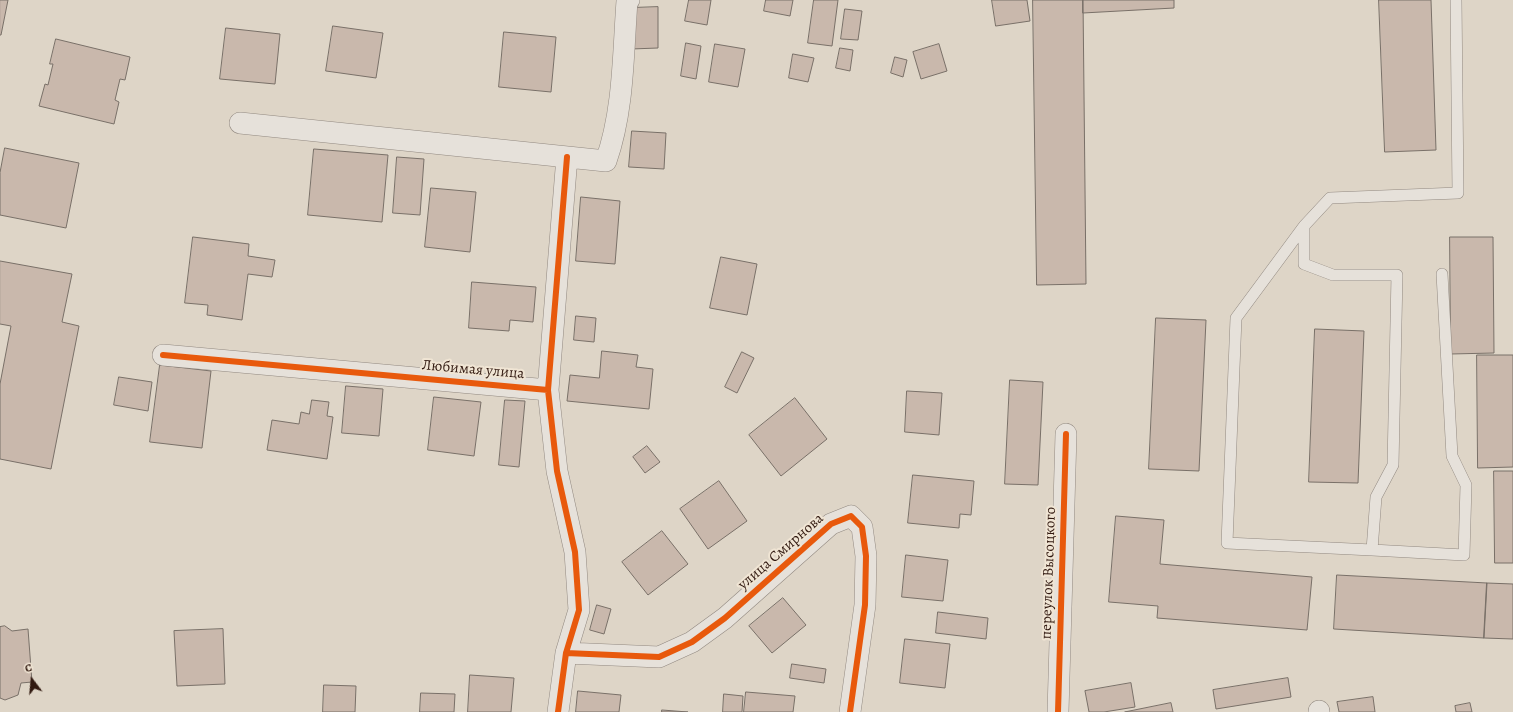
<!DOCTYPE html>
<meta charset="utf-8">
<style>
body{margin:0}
#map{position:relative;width:1513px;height:712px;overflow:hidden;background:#ded5c7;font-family:Alegreya,serif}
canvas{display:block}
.north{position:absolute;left:12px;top:660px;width:40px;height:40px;-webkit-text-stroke:3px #f0e5d4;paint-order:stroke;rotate:344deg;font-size:11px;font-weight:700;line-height:16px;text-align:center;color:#311910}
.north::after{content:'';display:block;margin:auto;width:14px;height:18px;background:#311910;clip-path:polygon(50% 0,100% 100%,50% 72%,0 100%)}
</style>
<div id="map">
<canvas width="1513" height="712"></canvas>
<div class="north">С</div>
</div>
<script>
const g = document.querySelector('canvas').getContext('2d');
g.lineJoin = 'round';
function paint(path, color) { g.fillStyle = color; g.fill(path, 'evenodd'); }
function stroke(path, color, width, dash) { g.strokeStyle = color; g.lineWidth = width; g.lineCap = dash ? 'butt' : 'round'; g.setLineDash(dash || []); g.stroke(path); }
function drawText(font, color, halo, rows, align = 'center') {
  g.font = font + ' Alegreya,serif'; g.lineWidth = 4; g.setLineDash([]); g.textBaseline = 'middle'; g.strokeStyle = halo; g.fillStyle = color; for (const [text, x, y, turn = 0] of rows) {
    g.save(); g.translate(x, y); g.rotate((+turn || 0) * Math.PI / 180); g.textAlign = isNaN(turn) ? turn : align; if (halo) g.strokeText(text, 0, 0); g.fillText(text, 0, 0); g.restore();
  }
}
const building = new Path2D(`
 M 0,0 L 8,0 L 1,35 L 0,35 Z
 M 689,0 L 711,0 L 707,25 L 685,21 Z
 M 766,0 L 793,0 L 790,16 L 764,11 Z
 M 814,0 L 838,0 L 832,46 L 808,43 Z
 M 992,0 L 1027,0 L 1030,21 L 996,26 Z
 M 1033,0 L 1083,0 L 1086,284 L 1037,285 Z
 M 1083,0 L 1174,0 L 1174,8 L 1083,13 Z
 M 1379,0 L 1431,0 L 1436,150 L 1385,152 Z
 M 658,7 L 658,48 L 631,49 L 631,8 Z
 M 845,9 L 862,11 L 858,40 L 841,39 Z
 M 333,26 L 383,33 L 376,78 L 326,71 Z
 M 226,28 L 280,34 L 275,84 L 220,79 Z
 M 504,32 L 556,37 L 551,92 L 499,87 Z
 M 56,39 L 130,57 L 125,80 L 120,79 L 115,100 L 119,102 L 114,124 L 39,106 L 45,84 L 48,85 L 53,64 L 50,64 Z
 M 686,43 L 701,46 L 696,79 L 681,76 Z
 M 715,44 L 745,49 L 738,87 L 709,82 Z
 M 939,44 L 947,71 L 921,79 L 913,52 Z
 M 840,48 L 853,50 L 850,71 L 836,68 Z
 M 793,54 L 814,58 L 808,82 L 789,78 Z
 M 895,57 L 907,60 L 903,77 L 891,73 Z
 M 632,131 L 666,133 L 664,169 L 629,167 Z
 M 5,148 L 79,163 L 66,228 L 0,215 L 0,173 Z
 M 314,149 L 388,155 L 382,222 L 308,215 Z
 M 397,157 L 424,159 L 420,215 L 393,213 Z
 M 431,188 L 476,192 L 470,252 L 425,247 Z
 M 581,197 L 620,201 L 615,264 L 576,261 Z
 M 193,237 L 249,244 L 248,256 L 275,260 L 272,277 L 248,274 L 242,320 L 207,315 L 208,305 L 185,303 Z
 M 1450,237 L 1493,237 L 1494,353 L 1451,354 Z
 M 721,257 L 757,264 L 747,315 L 710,308 Z
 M 0,261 L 72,274 L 62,322 L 79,326 L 51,469 L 0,459 L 0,384 L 11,326 L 0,324 Z
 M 472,282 L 536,287 L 533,322 L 510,320 L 509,331 L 469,328 Z
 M 576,316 L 596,318 L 594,342 L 574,340 Z
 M 1156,318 L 1206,320 L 1199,471 L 1149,469 Z
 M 1315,329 L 1364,331 L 1358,483 L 1309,482 Z
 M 602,351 L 638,355 L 636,367 L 653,369 L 649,409 L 567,401 L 570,375 L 599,378 Z
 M 742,352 L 754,358 L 737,393 L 725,387 Z
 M 1477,355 L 1513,355 L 1513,467 L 1478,468 Z
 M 160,365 L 211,371 L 202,448 L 150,442 Z
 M 119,377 L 152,382 L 148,411 L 114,405 Z
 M 1010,380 L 1043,382 L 1038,485 L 1005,484 Z
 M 346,386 L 383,389 L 379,436 L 342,433 Z
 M 907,391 L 942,393 L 939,435 L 905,432 Z
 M 434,397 L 481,402 L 474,456 L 428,450 Z
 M 795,398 L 827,439 L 781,476 L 749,435 Z
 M 312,400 L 329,402 L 327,416 L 333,417 L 327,459 L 267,450 L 272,420 L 299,424 L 301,412 L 309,414 Z
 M 505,400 L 525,401 L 519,467 L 499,465 Z
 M 647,446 L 660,462 L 645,473 L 633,457 Z
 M 1494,471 L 1513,471 L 1513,563 L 1495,563 Z
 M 913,475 L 974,481 L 971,515 L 960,514 L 959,528 L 908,523 Z
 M 719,481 L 747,521 L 708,549 L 680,509 Z
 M 1116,516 L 1164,520 L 1160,564 L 1312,577 L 1307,630 L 1157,618 L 1158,606 L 1109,602 Z
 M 662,531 L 688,564 L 648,595 L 622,562 Z
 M 906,555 L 948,560 L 943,601 L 902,597 Z
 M 1337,575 L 1487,583 L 1484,638 L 1334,629 Z
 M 1487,583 L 1513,584 L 1513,639 L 1484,638 Z
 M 783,598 L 806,625 L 772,653 L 749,626 Z
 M 597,605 L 611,609 L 604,634 L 590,630 Z
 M 938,612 L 988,618 L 986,639 L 936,633 Z
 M 5,626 L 12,631 L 28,629 L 32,682 L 21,683 L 18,695 L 5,700 L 0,698 L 0,627 Z
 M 223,629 L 225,684 L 177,686 L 174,631 Z
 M 905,639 L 950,644 L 945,688 L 900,683 Z
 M 792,664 L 826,669 L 824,683 L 790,678 Z
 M 470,675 L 514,678 L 511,712 L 468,712 Z
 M 1288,678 L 1291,697 L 1216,709 L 1213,690 Z
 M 1131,683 L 1135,707 L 1104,712 L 1089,712 L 1085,691 Z
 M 324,685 L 356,686 L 355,712 L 323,712 Z
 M 578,691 L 621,695 L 619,712 L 576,712 Z
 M 746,692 L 795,696 L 793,712 L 744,712 Z
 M 421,693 L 455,694 L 454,712 L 420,712 Z
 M 724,694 L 743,696 L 742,712 L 723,712 Z
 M 1373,697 L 1375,712 L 1339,712 L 1337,702 Z
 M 1171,703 L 1173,712 L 1125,712 Z
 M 1470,703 L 1472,712 L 1456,712 L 1455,706 Z
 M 662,710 L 688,712 L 662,712 Z`);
const lane = new Path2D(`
 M 1304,226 L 1236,318 L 1227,543 L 1372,550
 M 1442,274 L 1452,456 L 1466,485 L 1464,555 L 1372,550 L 1376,497 L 1393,465 L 1397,275 L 1333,275 L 1304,264 L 1304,226 L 1330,198 L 1458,193 L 1456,0`);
const street = new Path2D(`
 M 240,123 L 606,161 C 624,110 623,53 627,1 L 629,0
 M 163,355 L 548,390
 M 566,653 L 659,657 L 692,642 L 725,618 L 831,524 L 851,516 L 862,527 L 866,556 L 865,605 L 850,712
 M 1319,711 L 1319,712
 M 558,712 L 566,653 L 579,610 L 575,552 L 557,471 L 548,390 L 567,157
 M 1058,712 L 1066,434`);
const cycleway = new Path2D(`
 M 163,355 L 548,390
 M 566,653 L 659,657 L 692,642 L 725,618 L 831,524 L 851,516 L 862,527 L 866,556 L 865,605 L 850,712
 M 558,712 L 566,653 L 579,610 L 575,552 L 557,471 L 548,390 L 567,157
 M 1058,712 L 1066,434`);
const streetNames = [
 ["Любимая улица",473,370,5],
 ["улица Смирнова",781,552,-41],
 ["переулок Высоцкого",1049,573,-88]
];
paint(building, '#c9b8ac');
stroke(building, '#797068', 1);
stroke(lane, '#928981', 12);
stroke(street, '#928981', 22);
stroke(lane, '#e6e1da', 11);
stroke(street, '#e6e1da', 21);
stroke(cycleway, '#e8590c', 6);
drawText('15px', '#311910', '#f0e5d4', streetNames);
</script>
